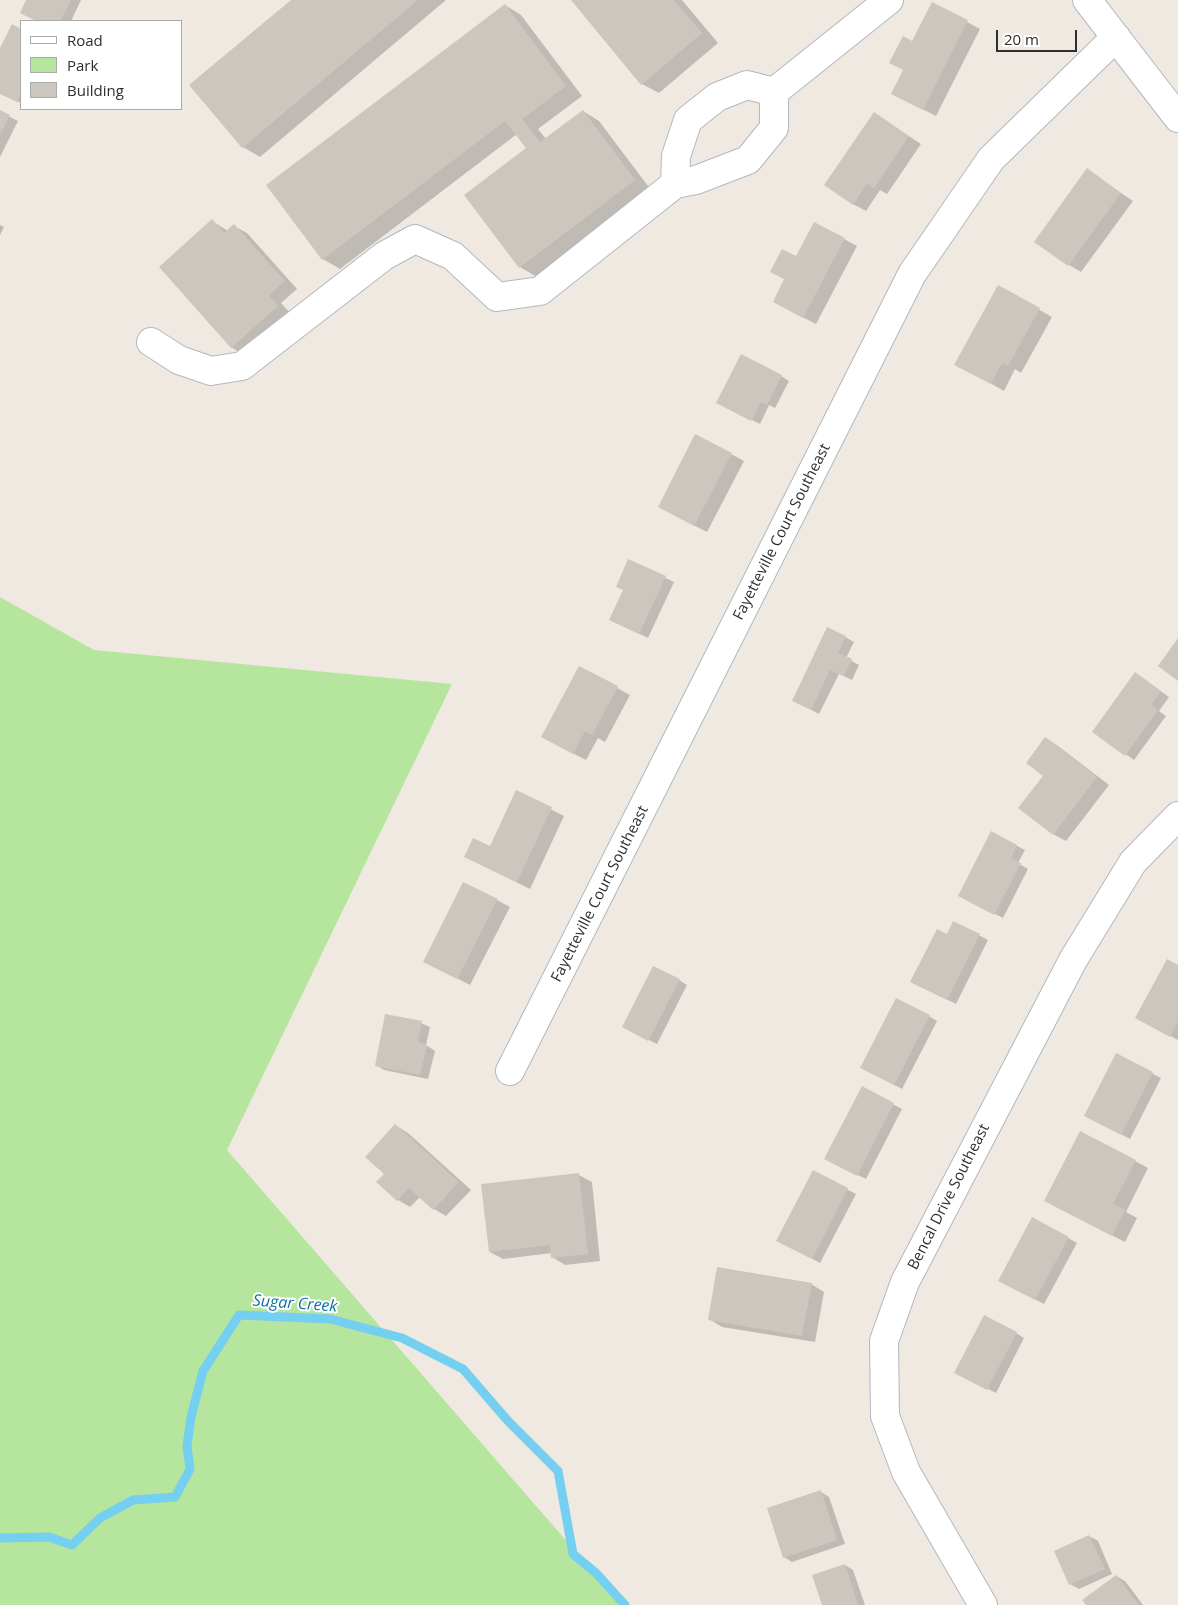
<!DOCTYPE html>
<style>
body{margin:0}
#map{position:relative;width:1178px;height:1605px;overflow:hidden;background:#efe9e1;font-family:"Open Sans",sans-serif}
canvas{display:block}
.legend{position:absolute;left:20px;top:20px;width:162px;height:90px;box-sizing:border-box;background:#fff;border:1px solid #ababab;margin:0;padding:6px 9px;list-style:none;font-size:15px;color:#2e2e2e}
.legend li{display:flex;align-items:center;gap:10px;height:25px}
.legend b{width:25px;border:1px solid #ababab}
.scale{position:absolute;left:996px;top:30px;width:81px;height:22px;box-sizing:border-box;border:2px solid #2e2e2e;border-top:0;padding-left:6px;font-size:15px;line-height:18px;white-space:nowrap;color:#2e2e2e;-webkit-text-stroke:4px #fff;paint-order:stroke}
</style>
<div id="map">
<canvas width="1178" height="1605"></canvas>
<ul class="legend">
<li><b style="height:6px;background:#fff"></b>Road</li>
<li><b style="height:14px;background:#b6e59e"></b>Park</li>
<li><b style="height:14px;background:#cbc7bf"></b>Building</li>
</ul>
<div class="scale">20 m</div>
</div>
<script>
const g = document.querySelector('canvas').getContext('2d');
g.lineJoin = 'round';
function paint(path, color) { g.fillStyle = color; g.fill(path, 'evenodd'); }
function stroke(path, color, width, dash) { g.strokeStyle = color; g.lineWidth = width; g.lineCap = dash ? 'butt' : 'round'; g.setLineDash(dash || []); g.stroke(path); }
function drawText(font, color, halo, rows, align = 'center') {
  g.font = font + ' "Open Sans",sans-serif'; g.lineWidth = 4; g.setLineDash([]); g.textBaseline = 'middle'; g.strokeStyle = halo; g.fillStyle = color; for (const [text, x, y, turn = 0] of rows) {
    g.save(); g.translate(x, y); g.rotate((+turn || 0) * Math.PI / 180); g.textAlign = isNaN(turn) ? turn : align; if (halo) g.strokeText(text, 0, 0); g.fillText(text, 0, 0); g.restore();
  }
}
const green = new Path2D(`
 M 0,597 L 94,650 L 452,684 L 227,1150 L 622,1605 L 0,1605 Z`);
const shadow = new Path2D(`
 M 27,0 L 81,0 L 71,21 L 38,21 L 29,17 Z
 M 293,0 L 446,0 L 260,157 L 243,147 Z
 M 573,0 L 682,0 L 718,43 L 659,93 L 642,84 Z
 M 932,3 L 980,29 L 936,116 L 905,100 L 904,70 L 912,42 Z
 M 505,5 L 521,15 L 582,96 L 538,129 L 546,139 L 583,111 L 599,121 L 651,190 L 537,277 L 520,267 L 528,148 L 517,134 L 340,269 L 323,259 Z
 M 12,26 L 21,30 L 21,103 L 0,93 L 0,51 Z
 M 0,112 L 18,121 L 0,157 Z
 M 874,113 L 921,144 L 887,194 L 880,190 L 866,211 L 853,204 Z
 M 1087,170 L 1133,201 L 1081,272 L 1069,265 Z
 M 212,221 L 228,231 L 234,226 L 247,233 L 297,289 L 281,303 L 290,313 L 244,355 L 231,347 Z
 M 0,225 L 4,227 L 0,235 Z
 M 844,239 L 857,246 L 816,324 L 787,309 L 797,258 Z
 M 999,287 L 1052,317 L 1021,373 L 1015,369 L 1004,391 L 969,371 Z
 M 781,376 L 789,381 L 775,408 L 769,405 L 760,424 L 726,407 Z
 M 731,454 L 744,461 L 707,532 L 672,514 Z
 M 629,560 L 674,582 L 648,638 L 610,620 L 624,590 Z
 M 845,637 L 854,642 L 846,658 L 859,665 L 852,680 L 839,674 L 819,714 L 802,705 Z
 M 1135,673 L 1169,697 L 1159,711 L 1166,716 L 1134,760 L 1093,731 Z
 M 617,688 L 630,695 L 605,742 L 598,738 L 586,760 L 555,744 Z
 M 1046,738 L 1058,746 L 1109,785 L 1066,841 L 1053,834 L 1045,776 Z
 M 517,792 L 564,816 L 530,889 L 465,857 L 491,848 Z
 M 991,833 L 1025,850 L 1018,863 L 1028,869 L 1003,918 L 968,900 Z
 M 497,900 L 510,907 L 470,985 L 437,968 Z
 M 954,922 L 988,940 L 956,1004 L 920,986 Z
 M 1178,966 L 1178,1040 L 1137,1018 Z
 M 679,980 L 687,985 L 657,1044 L 631,1031 Z
 M 929,1016 L 937,1021 L 902,1089 L 870,1072 Z
 M 421,1023 L 430,1027 L 426,1045 L 435,1051 L 428,1079 L 384,1070 L 376,1065 Z
 M 1116,1055 L 1161,1078 L 1130,1139 L 1094,1120 Z
 M 862,1088 L 902,1109 L 866,1179 L 834,1163 Z
 M 395,1125 L 408,1133 L 471,1190 L 446,1216 L 434,1209 L 420,1197 L 410,1207 L 398,1200 L 386,1174 Z
 M 1135,1161 L 1148,1168 L 1126,1212 L 1137,1218 L 1125,1242 L 1058,1207 Z
 M 813,1172 L 856,1194 L 820,1263 L 786,1245 Z
 M 579,1175 L 592,1182 L 600,1261 L 565,1265 L 552,1257 L 552,1253 L 503,1259 L 490,1252 Z
 M 1033,1218 L 1077,1243 L 1044,1304 L 1008,1285 Z
 M 811,1284 L 824,1292 L 815,1342 L 722,1327 L 709,1319 Z
 M 1016,1333 L 1024,1338 L 996,1393 L 964,1377 Z
 M 821,1492 L 829,1497 L 845,1544 L 792,1562 L 784,1557 Z
 M 1089,1536 L 1098,1541 L 1112,1574 L 1079,1589 L 1070,1584 Z
 M 845,1565 L 853,1570 L 865,1605 L 823,1605 Z
 M 1116,1576 L 1125,1581 L 1143,1605 L 1087,1605 Z`);
const stream = new Path2D(`
 M 0,1538 L 49,1537 L 72,1545 L 100,1518 L 133,1500 L 175,1497 L 190,1469 L 187,1446 L 191,1417 L 203,1371 L 239,1315 L 330,1319 L 402,1338 L 463,1369 L 508,1421 L 558,1471 L 573,1554 L 596,1573 L 625,1605`);
const building = new Path2D(`
 M 26,0 L 71,0 L 60,21 L 36,21 L 20,13 Z
 M 291,0 L 418,0 L 242,148 L 189,85 Z
 M 571,0 L 674,0 L 702,33 L 641,85 Z
 M 932,2 L 968,20 L 923,110 L 891,94 L 903,70 L 889,63 L 903,36 L 912,41 Z
 M 505,4 L 566,86 L 522,119 L 540,142 L 583,110 L 635,180 L 519,268 L 464,195 L 526,148 L 505,121 L 322,260 L 266,185 Z
 M 12,24 L 21,29 L 21,94 L 17,102 L 0,94 L 0,48 Z
 M 0,110 L 10,115 L 0,135 Z
 M 874,112 L 909,136 L 874,188 L 867,183 L 853,205 L 824,185 Z
 M 1087,168 L 1121,193 L 1068,266 L 1034,242 Z
 M 212,219 L 224,233 L 234,224 L 285,281 L 269,295 L 278,306 L 231,348 L 159,267 Z
 M 814,222 L 845,238 L 803,318 L 773,302 L 784,279 L 770,272 L 782,249 L 796,256 Z
 M 998,285 L 1040,308 L 1008,366 L 1002,363 L 991,384 L 954,365 Z
 M 741,354 L 782,375 L 767,405 L 761,402 L 751,421 L 716,403 Z
 M 695,434 L 732,453 L 694,526 L 658,507 Z
 M 628,559 L 666,576 L 639,634 L 609,620 L 623,590 L 616,587 Z
 M 827,627 L 846,636 L 838,653 L 852,659 L 844,676 L 830,670 L 811,710 L 792,701 Z
 M 1178,638 L 1178,681 L 1158,666 Z
 M 579,666 L 618,686 L 592,735 L 585,731 L 573,754 L 541,737 Z
 M 1135,672 L 1161,691 L 1151,705 L 1158,710 L 1125,756 L 1092,732 Z
 M 1045,737 L 1097,777 L 1053,835 L 1018,808 L 1043,776 L 1026,763 Z
 M 516,790 L 552,807 L 517,882 L 464,857 L 473,838 L 490,846 Z
 M 991,831 L 1017,845 L 1011,858 L 1021,863 L 994,915 L 958,896 Z
 M 463,882 L 498,899 L 457,979 L 423,962 Z
 M 953,921 L 980,934 L 947,1000 L 910,982 L 937,929 L 947,934 Z
 M 1167,959 L 1178,965 L 1178,1021 L 1170,1037 L 1135,1018 Z
 M 653,966 L 680,979 L 648,1041 L 622,1027 Z
 M 896,998 L 930,1015 L 894,1085 L 860,1068 Z
 M 385,1014 L 422,1021 L 418,1042 L 427,1045 L 420,1075 L 375,1066 Z
 M 1116,1053 L 1153,1072 L 1121,1135 L 1084,1116 Z
 M 862,1086 L 894,1103 L 857,1176 L 824,1159 Z
 M 395,1124 L 459,1182 L 433,1210 L 409,1188 L 397,1201 L 376,1182 L 384,1174 L 365,1157 Z
 M 1080,1131 L 1136,1160 L 1113,1204 L 1125,1210 L 1112,1236 L 1044,1201 Z
 M 813,1170 L 848,1188 L 812,1259 L 776,1241 Z
 M 579,1173 L 588,1254 L 551,1258 L 550,1245 L 489,1252 L 481,1184 Z
 M 1032,1217 L 1069,1237 L 1035,1300 L 998,1281 Z
 M 717,1267 L 812,1283 L 802,1336 L 708,1320 Z
 M 984,1315 L 1017,1332 L 987,1390 L 954,1373 Z
 M 821,1490 L 837,1540 L 783,1558 L 767,1508 Z
 M 1089,1535 L 1105,1569 L 1069,1585 L 1054,1551 Z
 M 845,1564 L 858,1605 L 822,1605 L 812,1575 Z
 M 1116,1575 L 1139,1605 L 1086,1605 L 1082,1600 Z`);
const minor = new Path2D(`
 M 1087,0 L 1178,118
 M 774,92 L 889,0
 M 675,184 L 676,156 L 688,120 L 717,97 L 747,85 L 774,92
 M 151,342 L 179,360 L 211,371 L 242,366 L 384,256 L 415,239 L 453,256 L 497,297 L 540,291 L 675,184 L 696,180 L 748,160 L 774,128 L 774,92
 M 510,1071 L 912,274 L 991,159 L 1116,37
 M 983,1605 L 906,1472 L 885,1416 L 884,1341 L 905,1282 L 1073,960 L 1133,862 L 1178,816`);
const streetNames = [
 ["Fayetteville Court Southeast",782,532,-63],
 ["Fayetteville Court Southeast",600,894,-63],
 ["Bencal Drive Southeast",949,1197,-63]
];
const waterNames = [
 ["Sugar Creek",295,1304,4]
];
paint(green, '#b6e59e');
paint(shadow, '#0003');
stroke(stream, '#75cff0', 9);
paint(building, '#cbc7bf');
stroke(minor, '#b4b7c1', 30);
stroke(minor, '#fff', 28);
drawText('15px', '#2e2e2e', '#fff', streetNames);
drawText('italic 16px', '#0d6fa3', '#fff', waterNames);
</script>
